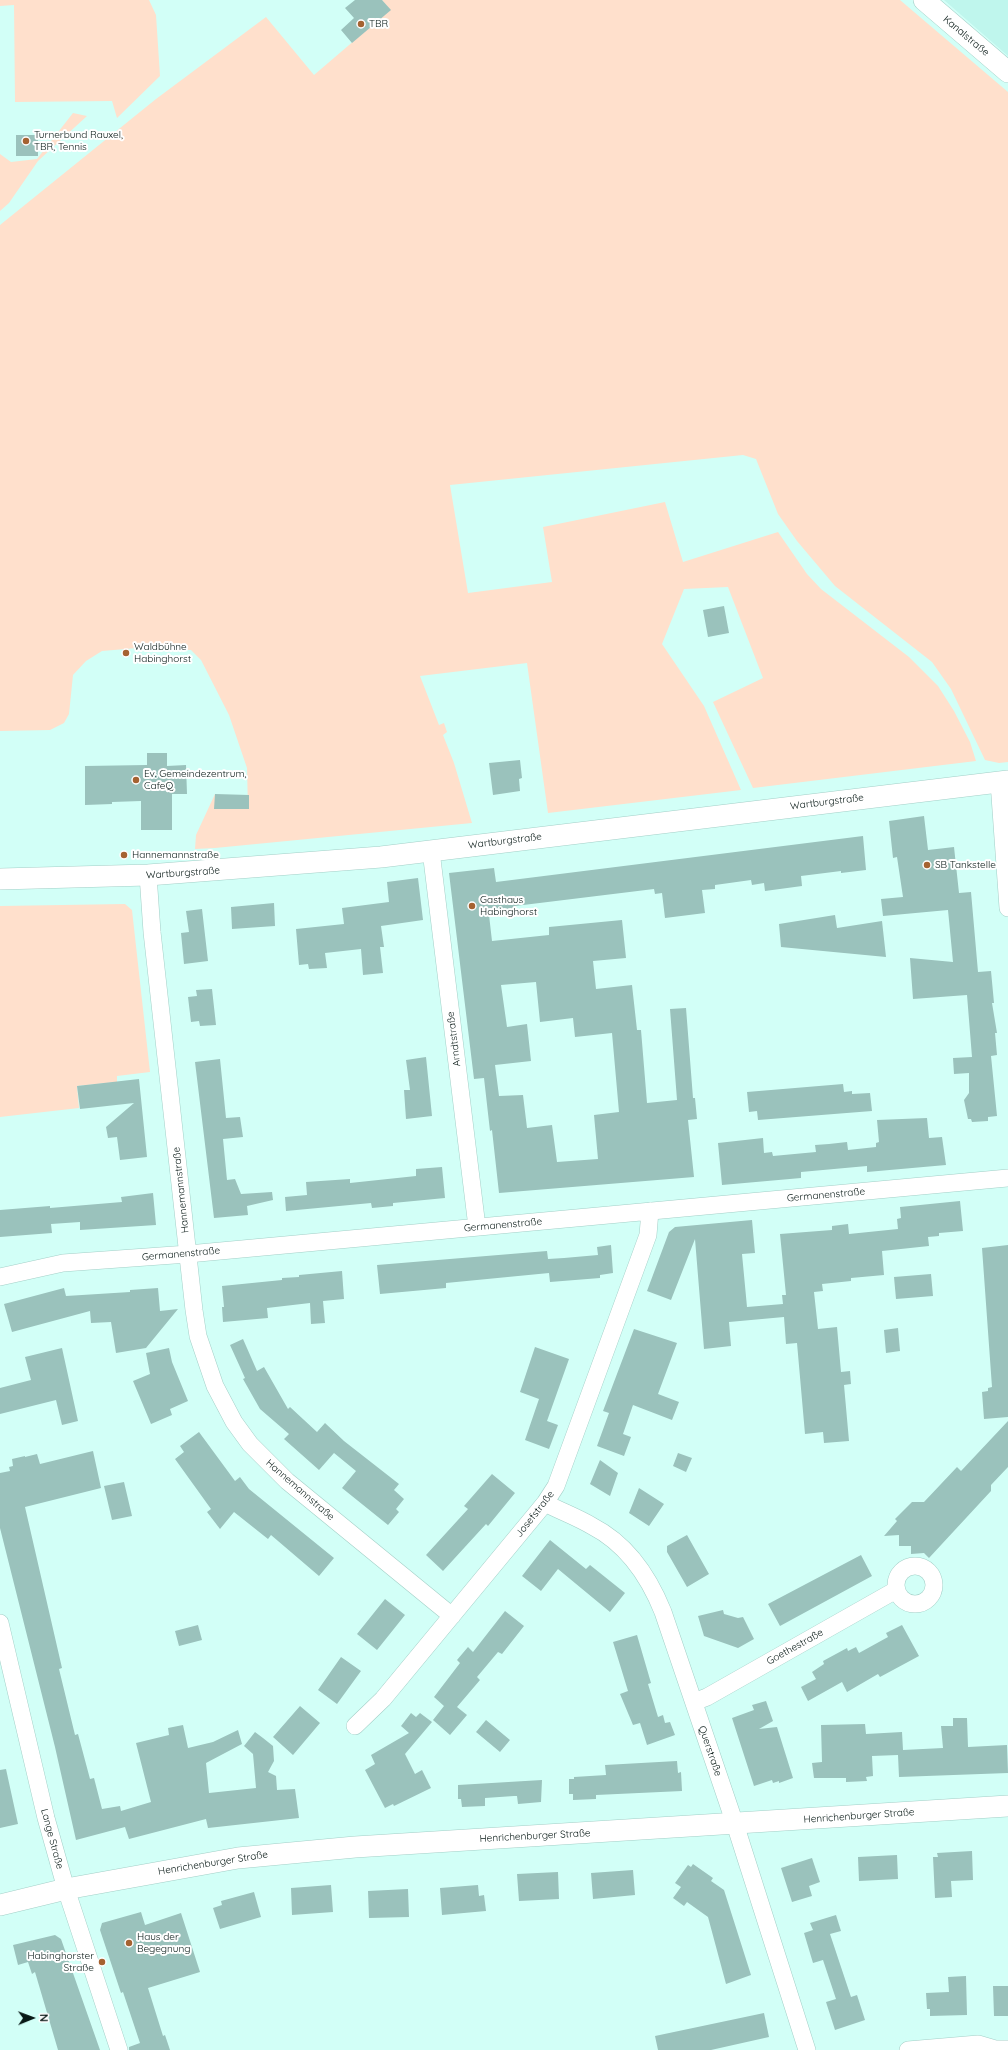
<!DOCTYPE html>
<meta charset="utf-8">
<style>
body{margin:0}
#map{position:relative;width:1008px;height:2050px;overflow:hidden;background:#d2fff7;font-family:Quicksand,sans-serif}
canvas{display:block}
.north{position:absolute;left:12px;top:1998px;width:40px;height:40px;-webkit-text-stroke:3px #fff;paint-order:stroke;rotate:89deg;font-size:11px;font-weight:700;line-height:16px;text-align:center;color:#081916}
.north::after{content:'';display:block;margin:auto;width:14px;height:18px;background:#081916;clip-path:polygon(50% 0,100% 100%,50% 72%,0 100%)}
</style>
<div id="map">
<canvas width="1008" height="2050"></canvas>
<div class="north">N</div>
</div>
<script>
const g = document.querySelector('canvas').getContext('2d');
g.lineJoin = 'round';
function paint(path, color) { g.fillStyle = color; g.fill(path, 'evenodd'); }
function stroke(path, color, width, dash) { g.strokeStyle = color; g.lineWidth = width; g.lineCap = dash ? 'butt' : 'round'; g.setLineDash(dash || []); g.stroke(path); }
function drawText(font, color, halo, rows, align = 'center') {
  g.font = font + ' Quicksand,sans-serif'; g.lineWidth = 4; g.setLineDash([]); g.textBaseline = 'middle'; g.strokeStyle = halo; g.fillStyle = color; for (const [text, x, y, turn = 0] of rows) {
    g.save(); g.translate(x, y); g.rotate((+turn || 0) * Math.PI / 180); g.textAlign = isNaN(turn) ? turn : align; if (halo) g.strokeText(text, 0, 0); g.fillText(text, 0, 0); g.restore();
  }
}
const built = new Path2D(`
 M 944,0 L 1008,0 L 1008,56 Z`);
const green = new Path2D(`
 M 0,0 L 149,0 L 156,15 L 160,76 L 117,118 L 112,101 L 15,102 L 14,5 L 0,6 Z
 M 382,0 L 900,0 L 1008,92 L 1008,762 L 999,763 L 985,760 L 951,689 L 932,662 L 835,586 L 797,541 L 778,514 L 756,459 L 743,455 L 450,485 L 468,593 L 552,582 L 543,527 L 665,502 L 683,562 L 778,532 L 807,574 L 821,589 L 909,657 L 938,686 L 954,711 L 970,742 L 976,761 L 753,788 L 713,702 L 763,678 L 728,587 L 684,589 L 662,644 L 704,706 L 741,790 L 548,813 L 527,663 L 420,676 L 439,725 L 444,723 L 447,732 L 443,735 L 454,763 L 472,823 L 215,848 L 195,849 L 196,835 L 215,794 L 215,809 L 248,809 L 247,768 L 229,715 L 201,660 L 191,650 L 149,647 L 102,651 L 86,661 L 73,675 L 69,714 L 64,723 L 50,730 L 0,731 L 0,225 L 156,99 L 266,17 L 314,75 L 390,10 Z
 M 73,113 L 87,116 L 38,161 L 9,203 L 0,211 L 0,154 L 11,162 L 37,159 Z
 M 125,904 L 132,910 L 150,1072 L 117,1076 L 117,1082 L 77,1086 L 79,1108 L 0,1117 L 0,906 Z`);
const building = new Path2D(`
 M 355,0 L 382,0 L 391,10 L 352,43 L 341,30 L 354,18 L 345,8 Z
 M 16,135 L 38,135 L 38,156 L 16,156 Z
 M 724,606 L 729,633 L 708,637 L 703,610 Z
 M 147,753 L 167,753 L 167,766 L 186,765 L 187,794 L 172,794 L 172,830 L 141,830 L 141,801 L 112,802 L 112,804 L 85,805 L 85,766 L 147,765 Z
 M 520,760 L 522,778 L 519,779 L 520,791 L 493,795 L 489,763 Z
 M 215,794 L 249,795 L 249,809 L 214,809 Z
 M 924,816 L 928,850 L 954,847 L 959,893 L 971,892 L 978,972 L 991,971 L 994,1003 L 992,1003 L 997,1033 L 995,1033 L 997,1055 L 991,1056 L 997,1116 L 988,1117 L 988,1121 L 972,1122 L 971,1119 L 968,1119 L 964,1100 L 969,1093 L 969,1073 L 954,1074 L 953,1058 L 972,1057 L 967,995 L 913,999 L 910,958 L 953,962 L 948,910 L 883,916 L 881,899 L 903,897 L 897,857 L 893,858 L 889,821 Z
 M 863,836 L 866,870 L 841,873 L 841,871 L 801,876 L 802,886 L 765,891 L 764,883 L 752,885 L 751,880 L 715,885 L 715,889 L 702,890 L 705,913 L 665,918 L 662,893 L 655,894 L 654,889 L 515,906 L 516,910 L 489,915 L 492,941 L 549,935 L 549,927 L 622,920 L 626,958 L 593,961 L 596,989 L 632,985 L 637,1030 L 641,1030 L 647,1103 L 677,1100 L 670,1009 L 686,1008 L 693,1098 L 695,1098 L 697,1119 L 688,1120 L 694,1177 L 499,1193 L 492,1130 L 490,1131 L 484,1078 L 474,1079 L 449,873 L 494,868 L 496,882 ZM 536,982 L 540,1022 L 573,1018 L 575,1037 L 612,1033 L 619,1112 L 594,1115 L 598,1159 L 557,1162 L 552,1125 L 527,1128 L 523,1095 L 499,1096 L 495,1065 L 531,1061 L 527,1024 L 507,1027 L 501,985 Z
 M 418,878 L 423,920 L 381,926 L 384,947 L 380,947 L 383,973 L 363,975 L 361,949 L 325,953 L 327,968 L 309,969 L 308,964 L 299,965 L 296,929 L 344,924 L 342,908 L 389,902 L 387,882 Z
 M 274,903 L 275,926 L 232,929 L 231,907 Z
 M 202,909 L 208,961 L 184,964 L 181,933 L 189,932 L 186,911 Z
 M 835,915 L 837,928 L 882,921 L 886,957 L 781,947 L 779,924 Z
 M 212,989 L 216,1025 L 200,1026 L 199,1021 L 191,1022 L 188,997 L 197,996 L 196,990 Z
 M 426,1057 L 432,1116 L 406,1119 L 404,1090 L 410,1090 L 406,1060 Z
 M 220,1059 L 226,1118 L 240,1117 L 243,1137 L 223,1139 L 227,1180 L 235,1179 L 241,1194 L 272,1192 L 273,1200 L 247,1206 L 248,1215 L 214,1218 L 195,1062 Z
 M 139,1079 L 147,1157 L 120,1160 L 117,1137 L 108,1138 L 106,1127 L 134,1103 L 80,1109 L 77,1086 Z
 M 843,1084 L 844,1092 L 852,1091 L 852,1094 L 870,1093 L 872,1111 L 758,1120 L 757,1111 L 749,1112 L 747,1092 Z
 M 927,1118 L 929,1138 L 942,1137 L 946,1165 L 867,1172 L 867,1166 L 801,1172 L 801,1178 L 722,1185 L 718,1143 L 763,1138 L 764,1153 L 772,1152 L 773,1156 L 816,1152 L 815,1145 L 829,1144 L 847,1142 L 848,1150 L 876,1147 L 876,1143 L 879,1142 L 877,1120 Z
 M 442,1167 L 445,1198 L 393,1203 L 393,1206 L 372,1208 L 371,1203 L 286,1211 L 285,1197 L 307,1195 L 306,1182 L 350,1179 L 350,1183 L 416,1176 L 416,1169 Z
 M 153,1193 L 156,1225 L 80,1230 L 80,1222 L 51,1224 L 52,1233 L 0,1237 L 0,1210 L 50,1206 L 50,1208 L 122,1202 L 121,1197 Z
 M 960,1201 L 963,1231 L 939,1233 L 939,1236 L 928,1237 L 929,1246 L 882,1251 L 884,1275 L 851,1278 L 851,1281 L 822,1284 L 823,1291 L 814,1292 L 818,1329 L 837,1327 L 841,1372 L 850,1371 L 851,1384 L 844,1385 L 849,1441 L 824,1443 L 823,1432 L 805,1434 L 797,1343 L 786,1344 L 784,1317 L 729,1322 L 731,1346 L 704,1349 L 695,1239 L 671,1300 L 647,1291 L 669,1232 L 675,1227 L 752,1220 L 755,1253 L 742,1254 L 747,1307 L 783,1304 L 782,1295 L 786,1295 L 780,1234 L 832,1230 L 832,1226 L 848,1224 L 849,1234 L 898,1229 L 897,1219 L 901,1218 L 900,1207 Z
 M 611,1245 L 613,1273 L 600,1275 L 600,1278 L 550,1282 L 549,1273 L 446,1283 L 446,1288 L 380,1294 L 377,1265 L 547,1251 L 548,1259 L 564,1258 L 598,1255 L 597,1247 Z
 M 1008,1245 L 1008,1417 L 984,1419 L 982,1392 L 988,1391 L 988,1388 L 992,1387 L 982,1248 Z
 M 342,1271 L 344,1299 L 323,1301 L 325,1323 L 311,1324 L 310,1303 L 267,1308 L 268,1318 L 223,1322 L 222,1307 L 224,1307 L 222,1286 L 282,1280 L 282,1278 L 299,1277 L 299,1275 Z
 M 931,1274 L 933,1296 L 896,1299 L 894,1277 Z
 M 64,1288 L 66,1296 L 130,1292 L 130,1290 L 158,1288 L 160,1311 L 178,1309 L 146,1348 L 116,1353 L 111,1322 L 91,1323 L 90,1311 L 12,1332 L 4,1304 Z
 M 898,1328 L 900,1351 L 886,1353 L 884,1330 Z
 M 634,1329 L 677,1343 L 658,1394 L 679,1402 L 672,1420 L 633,1405 L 623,1434 L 631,1437 L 624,1456 L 597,1446 L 609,1413 L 603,1411 Z
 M 243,1339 L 257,1371 L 264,1367 L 288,1409 L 290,1407 L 317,1432 L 325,1423 L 344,1441 L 399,1484 L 394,1490 L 404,1499 L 396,1509 L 399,1512 L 388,1525 L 342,1488 L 356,1471 L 334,1453 L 319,1470 L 284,1439 L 289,1434 L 260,1409 L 243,1379 L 245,1378 L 230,1345 Z
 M 535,1347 L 569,1359 L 547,1421 L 558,1425 L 549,1449 L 525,1440 L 539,1399 L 520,1392 Z
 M 62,1348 L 78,1421 L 62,1425 L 56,1400 L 0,1414 L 0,1388 L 31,1380 L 25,1357 Z
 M 169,1348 L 172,1362 L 188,1401 L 170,1409 L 172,1415 L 151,1424 L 133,1381 L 150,1374 L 146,1353 Z
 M 1008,1421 L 1008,1467 L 991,1485 L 991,1491 L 929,1558 L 924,1553 L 911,1554 L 911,1546 L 899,1546 L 899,1535 L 884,1536 L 897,1521 L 895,1519 L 912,1502 L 924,1502 L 957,1467 L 961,1471 Z
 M 199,1432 L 235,1481 L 240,1477 L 249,1489 L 334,1558 L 319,1576 L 271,1535 L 268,1539 L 234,1512 L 220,1529 L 207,1512 L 211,1509 L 175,1459 L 184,1452 L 180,1446 Z
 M 93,1451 L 101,1488 L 25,1507 L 62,1668 L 59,1669 L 75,1735 L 78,1734 L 90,1779 L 94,1778 L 102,1809 L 120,1806 L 121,1811 L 151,1802 L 136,1743 L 169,1735 L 168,1728 L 183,1725 L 188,1748 L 213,1742 L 238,1730 L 242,1744 L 206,1763 L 209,1793 L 256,1788 L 253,1754 L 244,1746 L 255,1732 L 263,1738 L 273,1746 L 274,1761 L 268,1772 L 276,1776 L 277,1790 L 295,1789 L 299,1818 L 208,1828 L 206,1819 L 129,1839 L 125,1827 L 76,1840 L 55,1747 L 0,1528 L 0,1473 L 10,1471 L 9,1467 L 13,1466 L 12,1459 L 25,1456 L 25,1457 L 37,1454 L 40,1464 Z
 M 678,1453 L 692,1458 L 686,1472 L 673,1466 Z
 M 600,1460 L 618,1473 L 610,1496 L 590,1484 Z
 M 492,1474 L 515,1493 L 488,1526 L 486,1524 L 443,1571 L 426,1555 L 468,1509 L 464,1506 Z
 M 124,1482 L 132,1516 L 112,1520 L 104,1486 Z
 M 639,1488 L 664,1504 L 649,1526 L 629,1513 Z
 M 687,1535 L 709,1574 L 687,1587 L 667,1552 L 667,1546 Z
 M 550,1540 L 586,1569 L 590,1565 L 625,1593 L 610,1612 L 558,1569 L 541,1591 L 522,1576 Z
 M 861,1555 L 872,1576 L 780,1626 L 768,1604 Z
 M 385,1599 L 405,1615 L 377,1650 L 357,1634 Z
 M 723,1610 L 724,1614 L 738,1618 L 743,1617 L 754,1639 L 738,1648 L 704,1636 L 698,1616 Z
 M 505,1611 L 524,1626 L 502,1654 L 498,1652 L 477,1677 L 480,1680 L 457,1707 L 467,1715 L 450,1735 L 433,1720 L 444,1706 L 434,1697 L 460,1663 L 457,1660 L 468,1647 L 473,1652 Z
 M 198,1625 L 202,1640 L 179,1646 L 175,1631 Z
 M 902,1625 L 919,1656 L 880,1677 L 878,1674 L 847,1692 L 842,1682 L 808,1701 L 801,1687 L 816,1679 L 812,1672 L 824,1664 L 823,1661 L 847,1648 L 848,1651 L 856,1647 L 859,1653 L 888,1637 L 886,1633 Z
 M 637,1635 L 651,1683 L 648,1684 L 658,1717 L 663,1715 L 665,1723 L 670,1722 L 675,1735 L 647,1745 L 640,1723 L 633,1725 L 620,1694 L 628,1691 L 613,1642 Z
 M 341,1657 L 361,1671 L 337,1704 L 318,1690 Z
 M 766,1701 L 773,1721 L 759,1729 L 777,1727 L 793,1778 L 779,1783 L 779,1781 L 773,1783 L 772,1780 L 754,1786 L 732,1718 L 754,1710 L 752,1705 Z
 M 300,1706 L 320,1723 L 293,1755 L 273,1737 Z
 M 411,1713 L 416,1717 L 420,1713 L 432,1722 L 405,1754 L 415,1774 L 422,1770 L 431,1788 L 394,1806 L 393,1804 L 385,1808 L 365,1770 L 375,1764 L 371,1755 L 409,1733 L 401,1726 Z
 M 953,1718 L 967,1718 L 968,1747 L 1007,1745 L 1008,1773 L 899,1777 L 898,1755 L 872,1756 L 873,1776 L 866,1777 L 867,1781 L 846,1782 L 846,1778 L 814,1778 L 812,1763 L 822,1762 L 821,1725 L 865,1724 L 866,1734 L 902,1732 L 903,1750 L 943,1748 L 941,1726 L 953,1726 Z
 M 486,1720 L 510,1740 L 500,1752 L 476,1732 Z
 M 677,1761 L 678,1773 L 681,1772 L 682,1791 L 596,1795 L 596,1799 L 573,1800 L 573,1794 L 569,1794 L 569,1779 L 574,1779 L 574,1777 L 606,1775 L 605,1765 Z
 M 6,1769 L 18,1824 L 0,1828 L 0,1770 Z
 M 542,1780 L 541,1802 L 518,1804 L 517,1796 L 514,1796 L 485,1798 L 485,1806 L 462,1807 L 461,1799 L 458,1799 L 458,1785 Z
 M 972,1851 L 973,1880 L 951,1881 L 952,1897 L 935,1898 L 933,1857 L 938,1857 L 937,1853 Z
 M 897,1855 L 898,1879 L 859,1881 L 858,1857 Z
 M 812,1858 L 820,1882 L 809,1886 L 812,1896 L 792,1902 L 781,1868 Z
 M 693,1864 L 713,1878 L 711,1881 L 724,1890 L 751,1975 L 726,1984 L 708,1917 L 687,1902 L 684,1906 L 673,1898 L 681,1887 L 675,1883 L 688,1865 L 691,1867 Z
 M 633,1870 L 635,1895 L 593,1899 L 591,1873 Z
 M 558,1872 L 559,1899 L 519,1901 L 517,1874 Z
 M 331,1885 L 333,1912 L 292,1915 L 291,1888 Z
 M 478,1885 L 479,1896 L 484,1895 L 486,1911 L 442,1915 L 440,1888 Z
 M 408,1889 L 409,1917 L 369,1918 L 368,1891 Z
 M 254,1892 L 261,1917 L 220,1929 L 213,1908 L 222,1905 L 221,1901 Z
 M 141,1912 L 145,1925 L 181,1913 L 200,1972 L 148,1988 L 163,2036 L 165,2035 L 170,2050 L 129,2050 L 129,2047 L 140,2043 L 123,1992 L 121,1993 L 100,1930 L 102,1923 Z
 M 836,1915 L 841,1931 L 830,1934 L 851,1997 L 857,1995 L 865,2020 L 835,2030 L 826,2002 L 836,1999 L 823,1960 L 813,1963 L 804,1933 L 813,1930 L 810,1923 Z
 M 55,1935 L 61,1939 L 100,2050 L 58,2050 L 35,1972 L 32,1974 L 28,1962 L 18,1965 L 13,1945 Z
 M 966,1976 L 967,2015 L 930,2016 L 930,2009 L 927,2009 L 926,1993 L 949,1992 L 948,1977 Z
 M 993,1986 L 1008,1986 L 1008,2016 L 994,2016 Z
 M 764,2013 L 769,2037 L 711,2050 L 658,2050 L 655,2036 Z`);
const minor = new Path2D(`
 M 999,782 L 1008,908
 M 431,851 L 477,1227
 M 148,875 L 152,932 L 194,1310 L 198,1336 L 215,1386 L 234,1422 L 250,1444 L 287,1481 L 452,1616
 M 0,1277 L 63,1263 L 188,1254 L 1008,1178
 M 545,1503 C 560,1511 577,1517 592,1526 C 627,1544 649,1577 663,1612 L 735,1824 L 807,2050
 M896 1585a19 19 0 1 1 38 0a19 19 0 1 1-38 0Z
 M 0,1623 L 46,1818 L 66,1889 L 119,2050
 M 694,1702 L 707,1697 L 896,1590
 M 355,1726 L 383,1699 L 545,1503 L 556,1486 L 648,1235 L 650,1211
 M 908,2050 L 978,2044 L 995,2049 L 1008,2049`);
const major = new Path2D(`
 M 924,0 L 1008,72
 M 0,879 L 148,875 L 381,857 L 1008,781
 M 0,1905 L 66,1889 L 238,1858 L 355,1847 L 1008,1806`);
const markers = [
 [361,24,4,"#a56231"],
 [26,141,4,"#a56231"],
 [126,653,4,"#a56231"],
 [136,780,4,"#a56231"],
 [124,855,4,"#a56231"],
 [927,865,4,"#a56231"],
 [472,906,4,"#a56231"],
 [129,1943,4,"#a56231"],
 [102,1962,4,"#a56231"]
];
const poiNames = [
 ["TBR",369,24],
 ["Turnerbund Rauxel,",34,135],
 ["TBR, Tennis",34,147],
 ["Waldbühne",134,647],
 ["Habinghorst",134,659],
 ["Ev. Gemeindezentrum,",144,774],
 ["CafeQ",144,786],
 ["Hannemannstraße",132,855],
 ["SB Tankstelle",935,865],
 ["Gasthaus",480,900],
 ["Habinghorst",480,912],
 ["Haus der",137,1937],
 ["Begegnung",137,1949],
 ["Habinghorster",94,1956,"right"],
 ["Straße",94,1968,"right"]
];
const streetNames = [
 ["Kanalstraße",966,36,40],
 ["Wartburgstraße",827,802,-7],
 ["Wartburgstraße",505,841,-7],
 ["Wartburgstraße",183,873,-4],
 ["Arndtstraße",454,1039,-97],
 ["Hannemannstraße",181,1190,-96],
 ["Germanenstraße",826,1195,-5],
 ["Germanenstraße",503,1225,-5],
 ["Germanenstraße",181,1254,-5],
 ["Hannemannstraße",300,1490,41],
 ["Josefstraße",535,1514,-52],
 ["Goethestraße",795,1647,-29],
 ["Querstraße",710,1751,71],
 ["Henrichenburger Straße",859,1816,-4],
 ["Henrichenburger Straße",535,1836,-3],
 ["Lange Straße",52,1839,75],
 ["Henrichenburger Straße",213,1863,-9]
];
paint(built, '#bff6ed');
paint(green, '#ffe0cc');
paint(building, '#9ac2bc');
stroke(minor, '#a3cfc7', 18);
stroke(major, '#a3cfc7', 22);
stroke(minor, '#fff', 17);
stroke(major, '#fff', 21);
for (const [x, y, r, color] of markers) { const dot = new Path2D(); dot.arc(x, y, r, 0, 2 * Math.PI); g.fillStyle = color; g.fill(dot); stroke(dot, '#fff', 1.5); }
drawText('10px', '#081916', '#fff', poiNames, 'left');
drawText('10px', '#081916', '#fff', streetNames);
</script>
